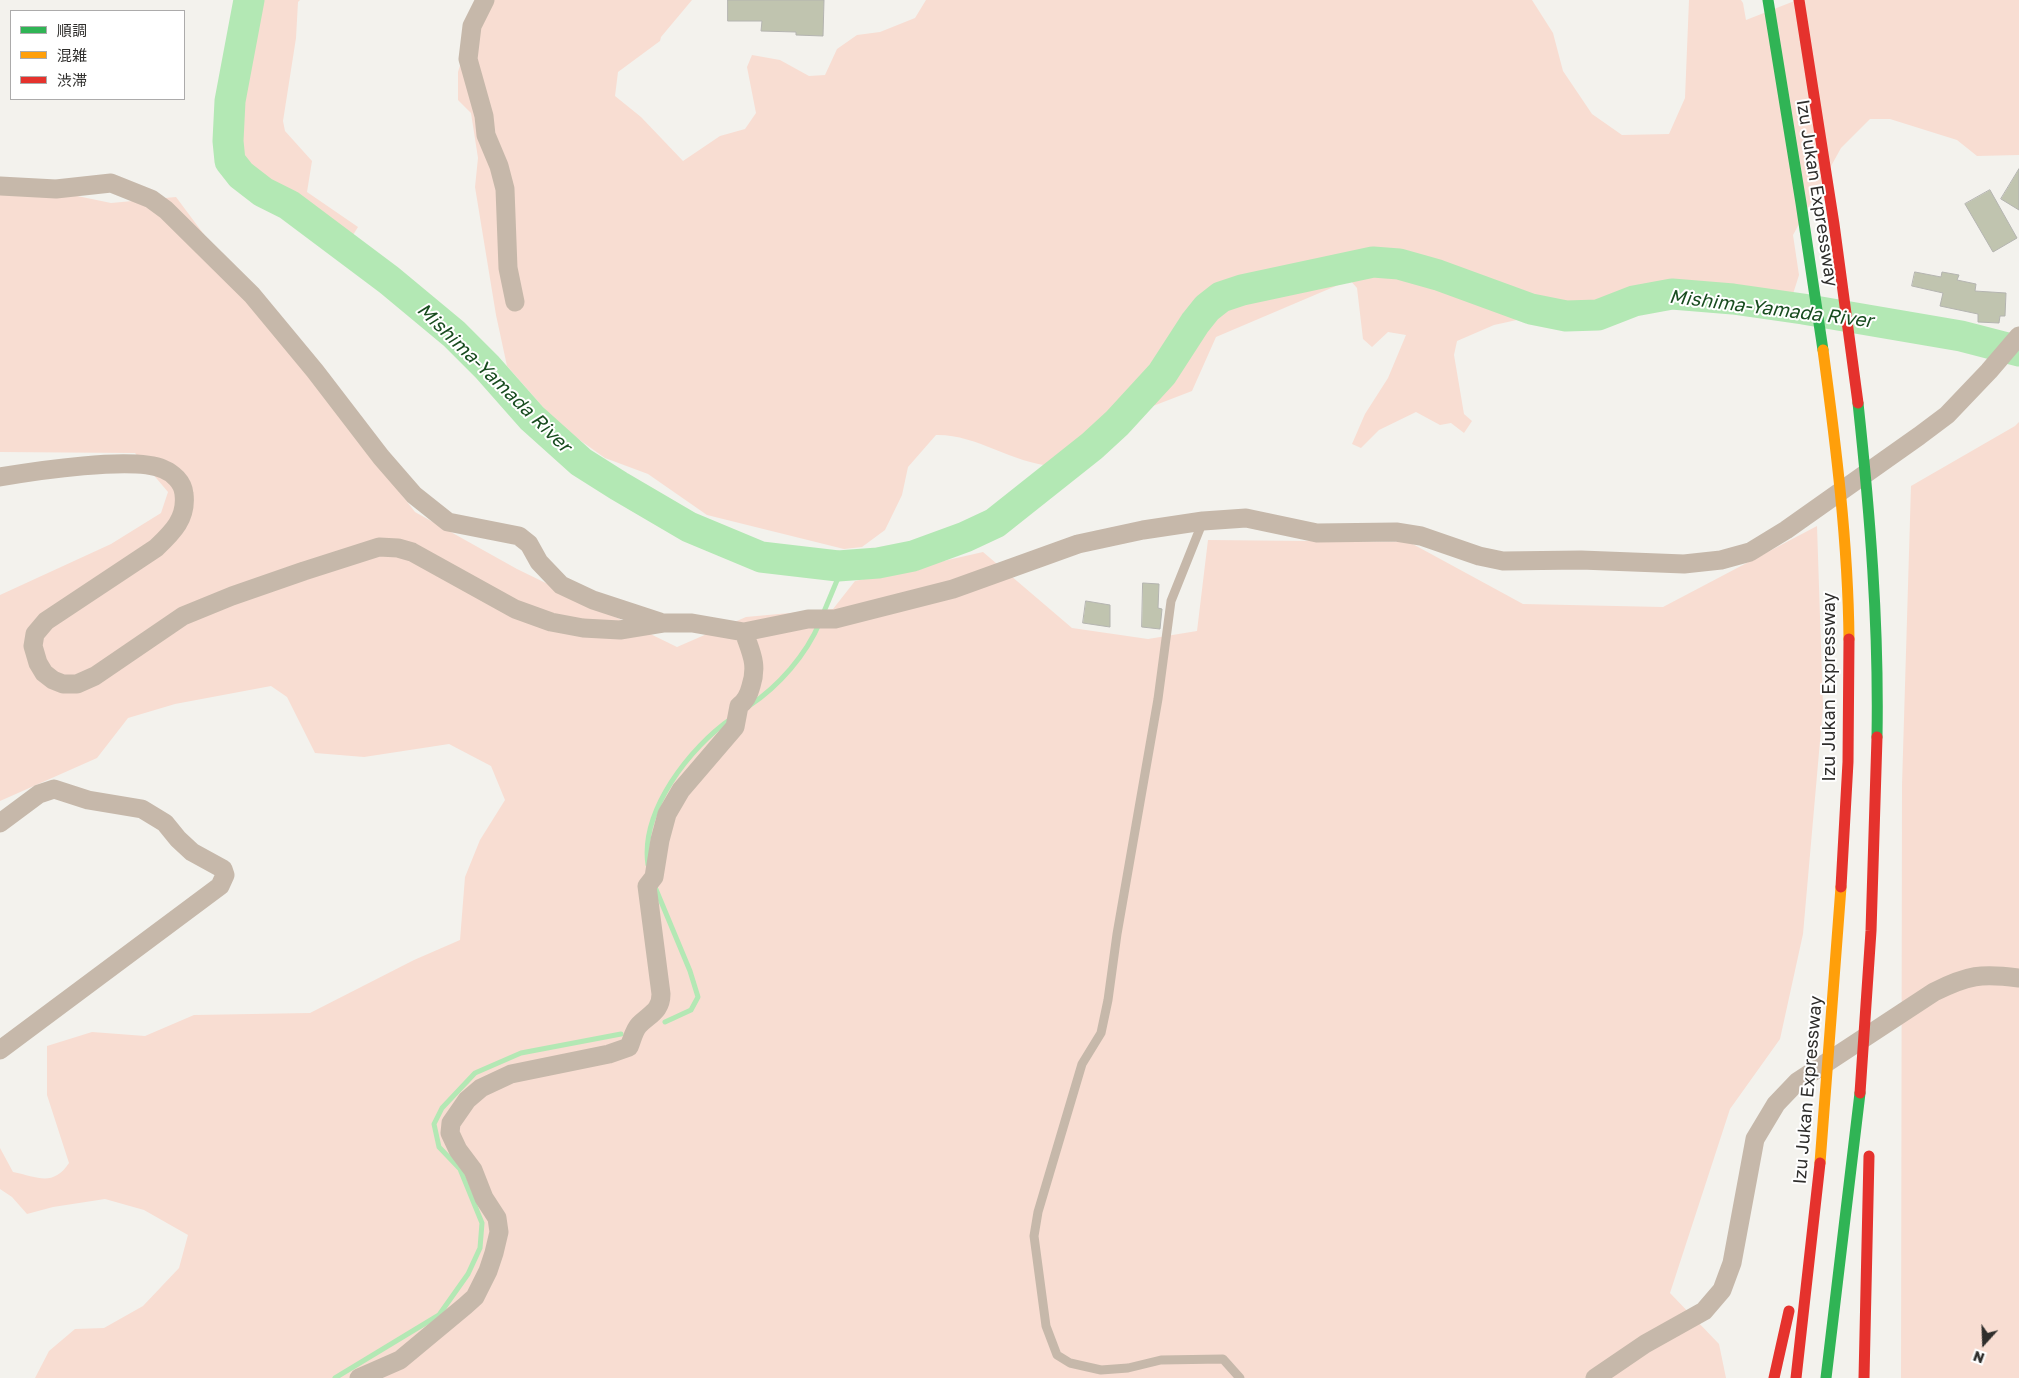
<!DOCTYPE html>
<meta charset="utf-8">
<style>
body{margin:0}
#map{position:relative;width:2019px;height:1378px;overflow:hidden;background:#f3f2ed;font-family:"Golos Text","Noto Sans JP",sans-serif}
canvas{display:block}
.legend{position:absolute;left:10px;top:10px;width:175px;height:90px;box-sizing:border-box;background:#fff;border:1px solid #acabab;margin:0;padding:6px 9px;list-style:none;font-size:15px;color:#2f2e2c}
.legend li{display:flex;align-items:center;gap:10px;height:25px}
.legend b{width:25px;border:1px solid #acabab}
.north{position:absolute;left:1959px;top:1318px;width:50px;height:50px;-webkit-text-stroke:4px #fff;paint-order:stroke;rotate:200deg;font-size:14px;font-weight:700;line-height:20px;text-align:center;color:#2f2e2c}
.north::after{content:'';display:block;margin:auto;width:18px;height:22px;background:#2f2e2c;clip-path:polygon(50% 0,100% 100%,50% 72%,0 100%)}
</style>
<div id="map">
<canvas width="2019" height="1378"></canvas>
<ul class="legend">
<li><b style="height:6px;background:#30b455"></b>順調</li>
<li><b style="height:6px;background:#ff9f0a"></b>混雑</li>
<li><b style="height:6px;background:#e5322d"></b>渋滞</li>
</ul>
<div class="north">N</div>
</div>
<script>
const g = document.querySelector('canvas').getContext('2d');
g.lineJoin = 'round';
function paint(path, color) { g.fillStyle = color; g.fill(path, 'evenodd'); }
function stroke(path, color, width, dash) { g.strokeStyle = color; g.lineWidth = width; g.lineCap = dash ? 'butt' : 'round'; g.setLineDash(dash || []); g.stroke(path); }
function drawText(font, color, halo, rows, align = 'center') {
  g.font = font + ' "Golos Text",sans-serif'; g.lineWidth = 4; g.setLineDash([]); g.textBaseline = 'middle'; g.strokeStyle = halo; g.fillStyle = color; for (const [text, x, y, turn = 0] of rows) {
    g.save(); g.translate(x, y); g.rotate((+turn || 0) * Math.PI / 180); g.textAlign = isNaN(turn) ? turn : align; if (halo) g.strokeText(text, 0, 0); g.fillText(text, 0, 0); g.restore();
  }
}
const green = new Path2D(`
 M 257,0 L 300,0 L 298,2 L 296,38 L 283,121 L 285,131 L 312,161 L 307,192 L 358,227 L 348,243 L 312,214 L 253,178 L 232,153 Z
 M 481,0 L 692,0 L 661,37 L 660,41 L 618,72 L 615,96 L 641,117 L 683,161 L 720,136 L 745,129 L 756,113 L 747,67 L 752,55 L 780,60 L 809,76 L 825,75 L 837,49 L 857,35 L 880,32 L 915,18 L 926,0 L 1532,0 L 1553,33 L 1563,71 L 1592,114 L 1622,135 L 1669,134 L 1685,98 L 1689,0 L 1741,0 L 1743,3 L 1746,20 L 1797,0 L 2019,0 L 2019,155 L 1977,156 L 1957,140 L 1890,119 L 1870,119 L 1841,148 L 1793,235 L 1799,275 L 1793,294 L 1774,293 L 1753,287 L 1713,295 L 1608,300 L 1494,325 L 1457,341 L 1454,355 L 1464,414 L 1472,421 L 1464,433 L 1451,423 L 1440,425 L 1416,412 L 1379,430 L 1361,448 L 1352,444 L 1365,414 L 1388,378 L 1406,335 L 1388,332 L 1372,347 L 1363,339 L 1357,288 L 1350,280 L 1216,337 L 1192,391 L 1101,426 L 1052,466 C 1012,463 976,434 936,435 L 908,467 L 902,495 L 885,530 L 862,547 L 844,549 L 707,515 L 648,474 L 605,458 L 574,436 L 557,423 L 507,366 L 496,315 L 475,187 L 478,158 L 471,113 L 458,100 L 458,72 Z
 M 0,180 L 111,203 L 176,197 L 291,351 L 415,512 L 517,569 L 677,647 L 746,617 L 833,609 L 855,581 L 983,552 L 1072,628 L 1148,639 L 1197,631 L 1208,540 L 1409,542 L 1523,604 L 1663,607 L 1817,526 L 1823,707 L 1803,934 L 1780,1039 L 1730,1109 L 1670,1293 L 1719,1344 L 1726,1378 L 35,1378 L 49,1351 L 75,1329 L 104,1328 L 143,1306 L 179,1268 L 188,1235 L 144,1210 L 105,1199 L 53,1207 L 27,1214 L 12,1197 L 0,1189 L 0,1148 L 13,1172 C 38,1177 53,1187 69,1163 L 47,1095 L 47,1046 L 92,1032 L 145,1036 L 194,1015 L 310,1013 L 414,960 L 460,940 L 465,877 L 480,840 L 505,800 L 491,766 L 449,744 L 364,757 L 315,753 L 287,697 L 271,686 L 175,704 L 128,718 L 97,758 L 0,801 L 0,595 L 111,544 L 161,513 L 168,492 L 135,453 L 0,452 Z
 M 2019,422 L 2019,1378 L 1901,1378 L 1902,785 L 1911,486 L 2015,426 Z`);
const stream = new Path2D(`
 M 823,614 L 843,566
 M 749,706 C 779,686 806,655 820,622
 M 648,865 C 640,811 690,747 732,718
 M 655,887 L 690,971 L 698,997 L 691,1010 L 665,1022
 M 335,1378 L 439,1315 L 468,1274 L 480,1248 L 482,1223 L 460,1169 L 439,1147 L 434,1124 L 442,1108 L 475,1073 L 521,1053 L 621,1034`);
const river = new Path2D(`
 M 249,0 L 230,101 L 228,141 L 230,161 L 241,175 L 263,192 L 289,205 L 389,280 L 454,334 L 487,367 L 532,418 L 581,462 L 619,486 L 689,527 L 761,557 L 838,566 L 878,563 L 913,556 L 965,537 L 995,523 L 1092,446 L 1117,423 L 1162,374 L 1195,323 L 1207,308 L 1221,297 L 1242,290 L 1373,262 L 1399,264 L 1438,275 L 1531,309 L 1566,316 L 1598,315 L 1634,301 L 1672,294 L 1733,299 L 1803,309 L 1961,336 L 2019,351`);
const building = new Path2D(`
 M 728,0 L 824,0 L 823,36 L 796,35 L 796,32 L 761,31 L 762,21 L 728,21 Z
 M 2019,169 L 2019,210 L 2001,199 Z
 M 1990,190 L 2017,238 L 1993,252 L 1965,204 Z
 M 1915,272 L 1941,277 L 1942,272 L 1959,275 L 1957,280 L 1976,284 L 1975,291 L 2006,293 L 2005,316 L 2000,316 L 1999,323 L 1978,322 L 1978,314 L 1940,306 L 1943,293 L 1912,286 Z
 M 1143,583 L 1159,584 L 1158,608 L 1162,609 L 1160,629 L 1142,627 Z
 M 1086,601 L 1110,605 L 1110,627 L 1083,623 Z`);
const lane = new Path2D(`
 M 1203,521 L 1171,601 L 1158,699 L 1117,934 L 1108,1000 L 1101,1033 L 1082,1064 L 1038,1212 L 1034,1236 L 1046,1326 L 1057,1355 L 1070,1363 L 1101,1370 L 1128,1368 L 1161,1360 L 1223,1359 L 1240,1378`);
const street = new Path2D(`
 M 485,0 L 472,26 L 468,59 L 484,116 L 486,135 L 499,166 L 505,189 L 508,268 L 515,302
 M 0,186 L 56,189 L 111,183 L 151,199 L 166,210 L 252,295 L 315,371 L 381,457 L 414,495 L 448,522 L 519,536 L 529,544 L 539,562 L 561,585 L 593,600 L 660,622
 M 0,477 C 35,471 133,456 163,469 C 173,473 183,482 184,494 C 187,518 173,532 156,548 L 46,621 L 35,634 L 33,646 L 38,663 L 44,673 L 53,680 L 63,684 L 77,684 L 95,676 L 183,616 L 232,596 L 304,571 L 379,547 L 398,548 L 412,552 L 515,609 L 551,622 L 583,628 L 620,630 L 663,623 L 692,623 L 744,632 L 808,619 L 835,619 L 953,589 L 1078,544 L 1143,530 L 1203,521 L 1246,518 L 1317,533 L 1396,532 L 1421,536 L 1479,556 L 1503,561 L 1581,560 L 1684,564 L 1721,560 L 1750,552 L 1786,530 L 1919,436 L 1947,415 L 1989,371 L 2019,336
 M 0,823 L 39,794 L 54,789 L 88,800 L 142,809 L 165,823 L 178,839 L 192,852 L 223,869 L 225,875 L 220,886 L 0,1050
 M 359,1378 L 400,1360 L 465,1306 L 475,1297 L 488,1271 L 494,1253 L 499,1232 L 497,1218 L 484,1198 L 473,1170 L 458,1150 L 450,1133 L 451,1123 L 467,1100 L 481,1088 L 511,1074 L 609,1054 L 629,1047 C 632,1040 634,1030 639,1025 C 650,1014 661,1011 661,994 L 647,886 L 654,877 L 660,840 L 667,814 L 681,790 L 735,727 L 739,706 C 746,701 749,694 751,686 C 758,664 751,653 744,632
 M 1595,1378 L 1645,1344 L 1704,1311 L 1722,1290 L 1732,1263 L 1755,1139 L 1776,1104 L 1797,1082 L 1934,992 C 1968,975 1981,973 2019,978`);
const fast = new Path2D(`
 M 1768,0 L 1801,203 L 1823,350
 M 1858,403 C 1870,514 1879,625 1877,737
 M 1826,1378 L 1860,1093`);
const slow = new Path2D(`
 M 1823,350 C 1836,446 1848,542 1849,639
 M 1820,1163 L 1841,887`);
const jam = new Path2D(`
 M 1799,0 L 1834,224 L 1858,403
 M 1841,887 L 1848,762 L 1849,639
 M 1860,1093 L 1871,931 L 1877,737
 M 1774,1378 L 1789,1311
 M 1796,1378 L 1820,1163
 M 1864,1378 L 1869,1156`);
const streetNames = [
 ["Izu Jukan Expressway",1817,193,81],
 ["Izu Jukan Expressway",1829,687,-90],
 ["Izu Jukan Expressway",1808,1090,-85]
];
const waterNames = [
 ["Mishima-Yamada River",1771,309,7],
 ["Mishima-Yamada River",494,378,44]
];
paint(green, '#f8ddd2');
stroke(stream, '#b3e8b4', 5);
stroke(river, '#b3e8b4', 31);
paint(building, '#c0c4af');
stroke(building, '#b4b4b0', 1);
stroke(lane, '#c6b8aa', 9);
stroke(street, '#c6b8aa', 19);
stroke(fast, '#30b455', 11);
stroke(slow, '#ff9f0a', 11);
stroke(jam, '#e5322d', 11);
drawText('18px', '#2f2e2c', '#fff', streetNames);
drawText('italic 19px', '#184c1f', '#fff', waterNames);
</script>
